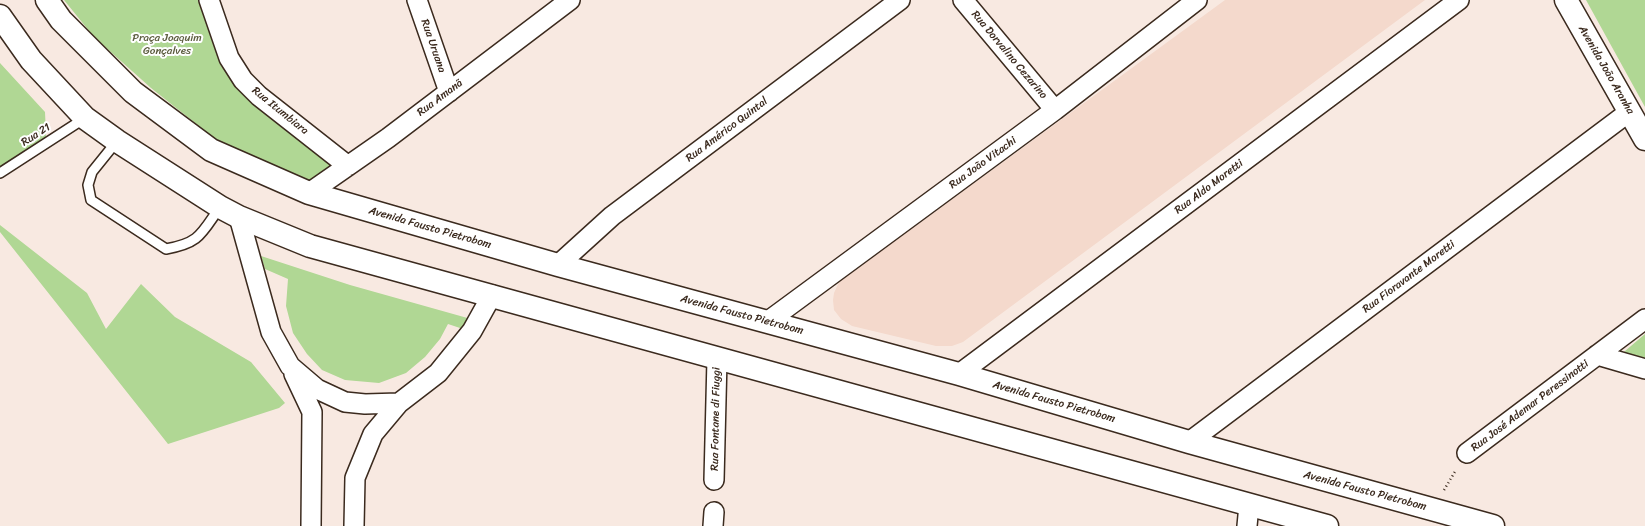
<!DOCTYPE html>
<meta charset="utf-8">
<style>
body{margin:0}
canvas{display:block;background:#f8e9e1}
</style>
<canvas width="1645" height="526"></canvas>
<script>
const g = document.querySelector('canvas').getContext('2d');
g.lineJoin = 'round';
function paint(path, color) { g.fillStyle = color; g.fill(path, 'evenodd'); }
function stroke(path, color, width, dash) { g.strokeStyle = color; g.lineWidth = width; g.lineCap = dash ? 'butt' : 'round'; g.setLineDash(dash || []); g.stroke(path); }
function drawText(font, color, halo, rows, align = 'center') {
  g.font = font + ' Sriracha,sans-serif'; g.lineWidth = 4; g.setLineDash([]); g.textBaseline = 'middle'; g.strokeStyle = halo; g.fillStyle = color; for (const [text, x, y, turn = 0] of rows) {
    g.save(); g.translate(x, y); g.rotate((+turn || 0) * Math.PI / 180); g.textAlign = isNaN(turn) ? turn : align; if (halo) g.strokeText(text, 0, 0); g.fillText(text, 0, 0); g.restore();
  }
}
const built = new Path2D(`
 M 1225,0 L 1425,0 L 963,342 L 952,346 L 936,346 L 852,326 L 841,319 L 834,310 L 833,300 L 834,293 L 839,282 Z`);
const green = new Path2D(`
 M 64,0 L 198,0 L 220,64 L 232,81 L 260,108 L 335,167 L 308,185 L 214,138 L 151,88 L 94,37 Z
 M 1586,0 L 1645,0 L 1645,107 Z
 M 0,63 L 45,112 L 46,134 L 45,144 L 0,173 Z
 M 0,225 L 87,293 L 106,329 L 141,284 L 175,317 L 251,362 L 285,403 L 279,408 L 168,444 L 0,232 Z
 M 261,256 L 350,285 L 471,319 L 463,329 L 448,324 L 440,339 L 425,357 L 406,373 L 379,383 L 345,380 L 322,370 L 307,354 L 293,333 L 286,306 L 288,279 L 265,269 Z
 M 1645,334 L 1645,363 L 1618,357 Z`);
const path = new Path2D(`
 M 1444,490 L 1456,470`);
const lane = new Path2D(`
 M 117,141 L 92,172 L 88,185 L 91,200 L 166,249 C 200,243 201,234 220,207
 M 0,173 L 85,118`);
const street = new Path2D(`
 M 209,0 L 229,58 L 243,80 L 259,96 L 348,166
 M 417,0 L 449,92
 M 963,0 L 1055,110
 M 309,193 L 388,138 L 570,0
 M 239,217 L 271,332 L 290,366 L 317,389 L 345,402 L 365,404 L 399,403 L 438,373 L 472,331 L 492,295
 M 558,265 L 612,216 L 900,0
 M 767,322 L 1055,110 L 1197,0
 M 1597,355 L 1645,369
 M 294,374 L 312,412 L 311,526
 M 959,374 L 1459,0
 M 1189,442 L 1629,112
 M 1467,453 L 1645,319
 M 714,480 L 717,359
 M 354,526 L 355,478 L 373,434 L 399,403
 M 713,526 L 714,512
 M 1247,526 L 1249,505`);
const secondary = new Path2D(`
 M 47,0 L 61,20 L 133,92 L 211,150 L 309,193 L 558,265 L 959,374 L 1189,442 L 1493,526
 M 1566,0 L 1645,139
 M 0,16 L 31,60 L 85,118 L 117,141 L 220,207 L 239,217 L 310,246 L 1327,526`);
const parkNames = [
 ["Praça Joaquim",167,38],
 ["Gonçalves",167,51]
];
const streetNames = [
 ["Rua Uruana",433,46,71],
 ["Rua Dorvalino Cezarino",1009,55,50],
 ["Avenida João Aranha",1606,70,60],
 ["Rua Amanã",440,98,-37],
 ["Rua Itumbiara",280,111,39],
 ["Rua Américo Quintal",727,130,-37],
 ["Rua 21",36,135,-33],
 ["Rua João Vitachi",983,163,-36],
 ["Rua Aldo Moretti",1209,187,-37],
 ["Avenida Fausto Pietrobom",430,228,16],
 ["Rua Fioravante Moretti",1409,277,-37],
 ["Avenida Fausto Pietrobom",742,315,15],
 ["Avenida Fausto Pietrobom",1054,402,16],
 ["Rua José Ademar Peressinotti",1530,406,-37],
 ["Rua Fontane di Fiuggi",716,419,-89],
 ["Avenida Fausto Pietrobom",1365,491,15]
];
paint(built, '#f4d9cc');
paint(green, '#b0d794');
stroke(lane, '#3b2a1e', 12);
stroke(street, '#3b2a1e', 22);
stroke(secondary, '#3b2a1e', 25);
stroke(path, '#3b2a1e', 2.5, [1, 3]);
stroke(lane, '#fff', 9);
stroke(street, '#fff', 19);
stroke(secondary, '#fff', 22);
drawText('11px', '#5e5e41', '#fff', parkNames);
drawText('11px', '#3b2a1e', '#fff', streetNames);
</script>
